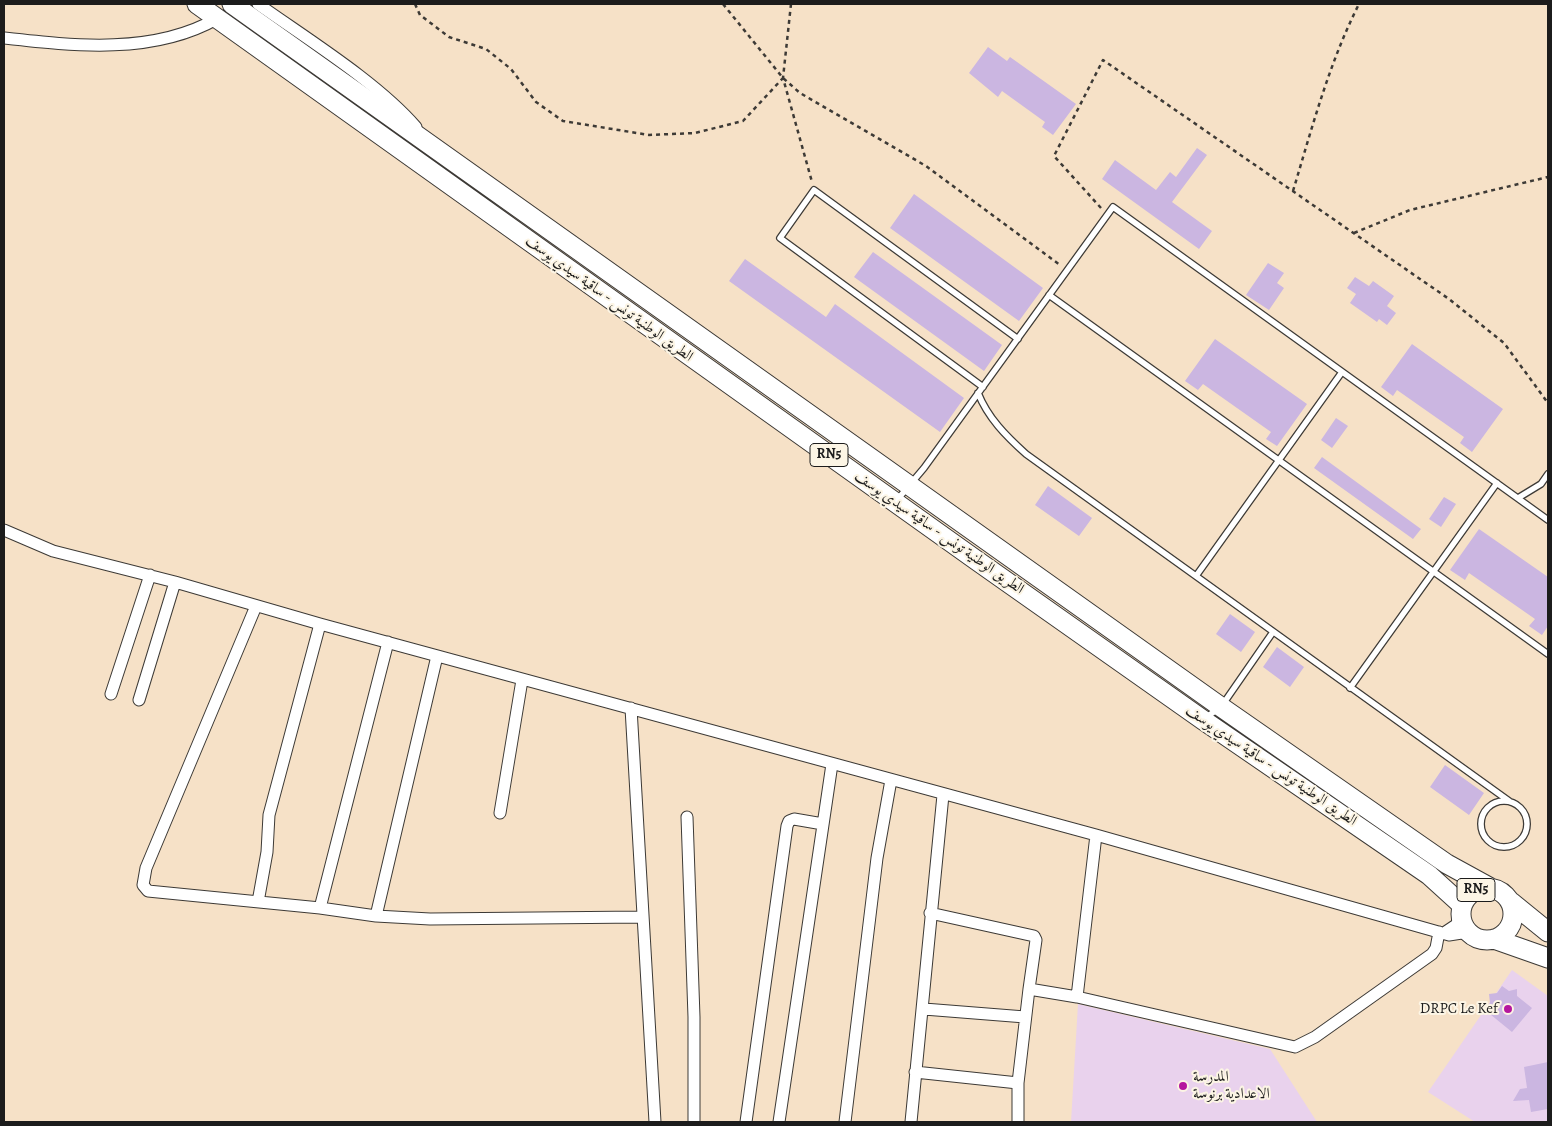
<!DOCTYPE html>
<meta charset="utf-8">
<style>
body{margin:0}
#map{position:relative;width:1552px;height:1126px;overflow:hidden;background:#f6e1c7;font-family:Alegreya,serif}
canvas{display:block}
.frame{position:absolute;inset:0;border:5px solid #1c1c1c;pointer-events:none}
</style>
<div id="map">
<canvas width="1552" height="1126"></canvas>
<div class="frame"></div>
</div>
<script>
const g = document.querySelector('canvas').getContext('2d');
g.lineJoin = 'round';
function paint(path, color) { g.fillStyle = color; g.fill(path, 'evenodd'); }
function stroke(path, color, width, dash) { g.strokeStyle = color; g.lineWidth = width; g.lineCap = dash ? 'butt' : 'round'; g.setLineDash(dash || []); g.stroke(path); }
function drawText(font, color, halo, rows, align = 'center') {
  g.font = font + ' Alegreya,Amiri,serif'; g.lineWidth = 4; g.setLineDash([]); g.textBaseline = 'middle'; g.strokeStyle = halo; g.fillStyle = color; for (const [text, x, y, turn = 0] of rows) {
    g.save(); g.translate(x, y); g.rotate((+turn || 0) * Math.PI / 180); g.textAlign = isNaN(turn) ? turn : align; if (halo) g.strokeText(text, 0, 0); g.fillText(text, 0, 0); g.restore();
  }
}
const built = new Path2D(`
 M 1512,970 L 1548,996 L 1548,1122 L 1475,1122 L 1428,1092 Z
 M 1078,1004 L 1270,1049 L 1317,1122 L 1071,1122 Z`);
const building = new Path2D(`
 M 988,47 L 1007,61 L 1010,57 L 1076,104 L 1053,135 L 1042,127 L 1045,122 L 1002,91 L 998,97 L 969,73 Z
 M 1197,148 L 1207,155 L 1172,202 L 1212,231 L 1199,249 L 1102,179 L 1115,160 L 1156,190 L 1170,172 L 1176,177 Z
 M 914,194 L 1043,288 L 1019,321 L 890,228 Z
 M 873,252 L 1002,345 L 984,371 L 854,277 Z
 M 745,259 L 826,317 L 835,304 L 964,398 L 940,432 L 729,281 Z
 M 1268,263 L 1284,273 L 1277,283 L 1284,288 L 1269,310 L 1246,295 Z
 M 1355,277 L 1369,286 L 1373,281 L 1394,296 L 1387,306 L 1396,313 L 1387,325 L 1379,319 L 1377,322 L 1350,303 L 1356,294 L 1347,288 Z
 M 1215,339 L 1307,404 L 1277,446 L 1266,439 L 1271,432 L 1203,384 L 1198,390 L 1185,381 Z
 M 1412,344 L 1503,409 L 1472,452 L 1460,443 L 1464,437 L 1397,390 L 1393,396 L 1381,387 Z
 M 1336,418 L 1348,426 L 1332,448 L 1321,440 Z
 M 1322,457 L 1421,529 L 1413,539 L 1314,468 Z
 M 1048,486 L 1092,518 L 1079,536 L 1035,505 Z
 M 1444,497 L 1456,504 L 1441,527 L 1429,519 Z
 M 1479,529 L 1548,577 L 1548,626 L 1542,635 L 1529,626 L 1535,619 L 1469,573 L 1465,580 L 1450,570 Z
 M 1230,614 L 1255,632 L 1241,652 L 1216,634 Z
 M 1277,647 L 1304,667 L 1290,687 L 1263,667 Z
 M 1445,765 L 1484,793 L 1469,815 L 1430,787 Z
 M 1502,986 L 1509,991 L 1517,989 L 1517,996 L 1532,1008 L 1512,1032 L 1485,1010 L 1490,1003 L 1489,994 L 1497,993 Z
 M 1548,1062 L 1548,1109 L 1531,1112 L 1529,1100 L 1513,1101 L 1520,1089 L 1527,1088 L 1524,1067 Z`);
const path = new Path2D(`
 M 415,4 L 420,15 L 449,37 L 486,49 L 511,69 L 536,102 L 563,121 L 649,135 L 695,133 L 743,121 L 783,78
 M 723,4 L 783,78 L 800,93 L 926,166 L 1060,265
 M 791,4 L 783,78 L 812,182
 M 1293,191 C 1312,128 1329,63 1359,4
 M 1101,208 L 1054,156 L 1103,60 L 1449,299 L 1504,343 L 1548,403
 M 1354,233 L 1410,210 L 1548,177`);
const lane = new Path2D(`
 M 1049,295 L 1548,654
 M 983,387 L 780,238 L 814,190 L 1018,339
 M 978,393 C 988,418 1006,436 1026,454 L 1509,801
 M 1518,498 L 1541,484 L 1548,474
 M 897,500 L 924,468 L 1113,207 L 1548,520
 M 1196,576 L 1342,372
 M 1350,688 L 1497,483
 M 1205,718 L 1221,707 L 1273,632
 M1481 824a23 23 0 1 1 46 0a23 23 0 1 1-46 0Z`);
const street = new Path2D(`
 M 258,4 C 307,39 377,82 416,127
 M 4,38 C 75,46 154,55 218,18
 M 4,530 L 53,551 L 175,582 L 320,624 L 1096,835 L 1449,935 L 1468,932
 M 256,606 L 146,868 L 143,885 L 148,891 L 320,908 L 376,916 L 430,919 L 642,917
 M 111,694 L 150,575
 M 139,700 L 175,582
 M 631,708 L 655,1122
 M 500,813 L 522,680
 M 687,817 L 694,1017 L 694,1122
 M 258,902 L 267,852 L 269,815 L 320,624
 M 320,908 L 388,642
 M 930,913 L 1034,936 L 1036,940 L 1029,989
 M 376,916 L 437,656
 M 1444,933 L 1462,921
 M 1077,997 L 1096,835
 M 924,1009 L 1025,1017
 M 915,1072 L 1018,1083
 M 746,1122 L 787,826 L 789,821 L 794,819 L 823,824
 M 779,1122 L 832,764
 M 845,1122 L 877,858 L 891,780
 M 911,1122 L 943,795
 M 1018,1122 L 1018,1083 L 1029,989 L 1077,997 L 1295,1047 L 1315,1037 L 1432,954 L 1436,948 L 1439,932`);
const primary = new Path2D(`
 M 197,4 L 976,560 L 1203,720 L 1429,875 L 1462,905
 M 232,4 L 1221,707 L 1447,864 L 1489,887
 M1461 914a26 26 0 1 1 52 0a26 26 0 1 1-52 0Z
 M 1511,902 L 1548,932
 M 1494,939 L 1548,958`);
const markers = [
 [1508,1009,5,"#b5179e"],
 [1183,1086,5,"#b5179e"]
];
const shields = [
 [829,455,38],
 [1476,890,38]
];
const shieldNames = [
 ["RN5",829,455],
 ["RN5",1476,890]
];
const streetNames = [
 ["الطريق الوطنية تونس - ساقية سيدي يوسف",609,299,36],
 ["الطريق الوطنية تونس - ساقية سيدي يوسف",939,533,35],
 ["الطريق الوطنية تونس - ساقية سيدي يوسف",1271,766,34]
];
const poiNames = [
 ["DRPC Le Kef",1498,1009],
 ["المدرسة",1193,1077,"left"],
 ["الاعدادية برنوسة",1193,1094,"left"]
];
paint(built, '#e9d2ed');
paint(building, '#cbb6e1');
stroke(lane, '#3d3a36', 8);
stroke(street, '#3d3a36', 13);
stroke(primary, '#3d3a36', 21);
stroke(path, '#3d3a36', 2.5, [4, 4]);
stroke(lane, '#fff', 5.5);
stroke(street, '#fff', 11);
stroke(primary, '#fff', 19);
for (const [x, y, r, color] of markers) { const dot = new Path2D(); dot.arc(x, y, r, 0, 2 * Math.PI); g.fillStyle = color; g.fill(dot); stroke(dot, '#fcf5e5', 2); }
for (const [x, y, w] of shields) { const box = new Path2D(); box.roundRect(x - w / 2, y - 11.5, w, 23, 4); g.fillStyle = '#fcf5e5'; g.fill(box); stroke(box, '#1c1c1c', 1); }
drawText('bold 14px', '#1c1c1c', null, shieldNames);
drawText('15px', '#1c1c1c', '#fcf5e5', streetNames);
drawText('15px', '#1c1c1c', '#fcf5e5', poiNames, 'right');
</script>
